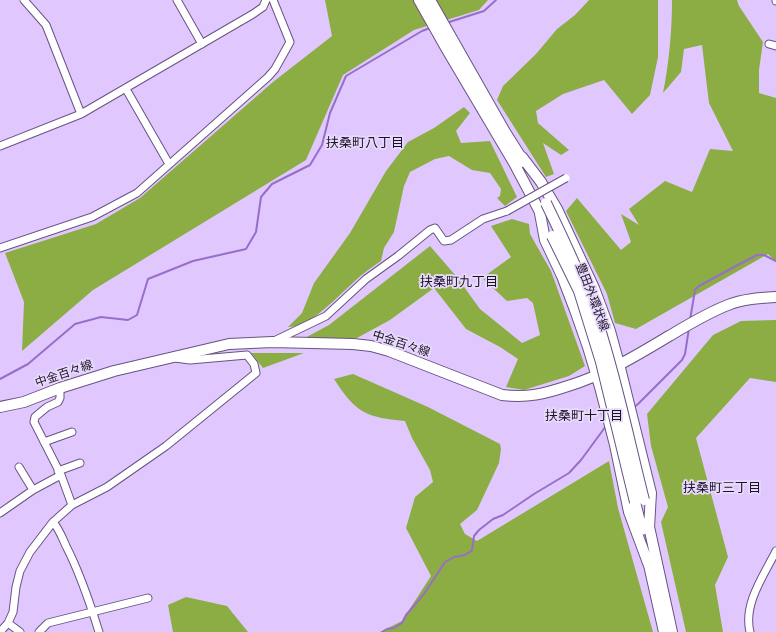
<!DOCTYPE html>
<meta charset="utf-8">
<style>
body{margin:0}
canvas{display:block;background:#e0c8ff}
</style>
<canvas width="776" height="632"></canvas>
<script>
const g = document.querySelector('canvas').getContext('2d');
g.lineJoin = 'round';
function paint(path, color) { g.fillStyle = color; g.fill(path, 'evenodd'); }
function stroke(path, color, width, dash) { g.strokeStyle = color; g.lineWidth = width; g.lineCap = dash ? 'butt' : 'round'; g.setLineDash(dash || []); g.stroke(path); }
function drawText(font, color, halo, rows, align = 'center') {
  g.font = font + ' "IBM Plex Sans","Noto Sans JP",sans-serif'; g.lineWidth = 3.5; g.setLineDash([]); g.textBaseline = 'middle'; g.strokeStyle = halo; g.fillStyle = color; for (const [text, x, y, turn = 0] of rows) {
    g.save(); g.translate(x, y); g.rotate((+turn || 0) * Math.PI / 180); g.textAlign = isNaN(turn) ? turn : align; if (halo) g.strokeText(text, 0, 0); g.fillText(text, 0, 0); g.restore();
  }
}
const forest = new Path2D(`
 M 325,0 L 488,0 L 479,10 L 414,30 L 343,75 L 306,160 L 93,290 L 22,351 L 24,302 L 5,253 L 96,224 L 140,198 L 273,82 L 332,36 Z
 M 589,0 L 658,0 L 658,57 L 650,95 L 632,114 L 604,80 L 563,94 L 536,111 L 538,123 L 569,150 L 561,155 L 543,143 L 554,174 L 546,177 L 497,100 L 503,86 L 536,54 L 557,29 L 575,15 Z
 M 672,0 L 737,0 L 739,6 L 763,42 L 759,70 L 759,93 L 776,98 L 776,262 L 768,254 L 636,329 L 615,323 L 607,294 L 566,211 L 577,198 L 621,250 L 631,242 L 621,214 L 639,225 L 629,209 L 665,181 L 692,192 L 710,149 L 733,151 L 709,103 L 702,45 L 684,49 L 681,72 L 663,93 C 669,62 672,31 672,0 Z
 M 464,107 L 470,113 L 456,131 L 461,143 L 490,141 L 517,197 L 505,206 L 497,198 L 500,196 L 501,189 L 490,173 L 472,170 L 449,156 L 435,159 L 410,172 L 404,186 L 394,232 L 384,248 L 381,261 C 375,265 369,269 363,274 C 344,289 312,328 288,327 L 302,313 L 314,283 L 350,233 L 386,171 L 408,142 L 434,128 Z
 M 512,219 L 529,224 L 530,234 L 551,271 L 585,366 L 569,376 L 524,390 L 506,387 L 518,359 L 500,347 L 466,329 L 434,288 L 390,320 L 357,338 L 301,340 L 329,325 L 430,246 L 456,276 L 480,309 L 522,343 L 540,335 L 533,303 L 527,298 L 507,301 L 482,278 L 511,257 L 491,226 Z
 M 776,320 L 776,382 L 750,378 L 696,438 L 728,557 L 715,585 L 723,632 L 686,632 L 661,522 L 668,507 L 651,446 L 647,414 L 713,335 L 741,321 Z
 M 251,353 L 304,353 L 263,368 Z
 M 353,374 L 428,407 L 500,444 L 501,449 L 499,463 L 477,510 L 460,524 L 465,534 L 477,541 L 609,461 L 618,508 L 653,632 L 380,632 L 402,621 L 431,576 L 406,528 L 415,497 L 433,482 L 430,470 L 412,438 L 405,421 C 395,420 384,419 374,416 C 355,411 344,394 334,379 Z
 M 186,597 L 227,606 L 248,632 L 173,632 L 168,605 Z`);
const stream = new Path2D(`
 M 446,23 L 484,11 L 496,0
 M 690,320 L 695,290 L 699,286 L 736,266 L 757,255 L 764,255 L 776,261
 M 0,379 L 28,364 L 75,324 L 101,317 L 128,320 L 137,315 L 148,279 L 193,261 L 246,249 L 256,232 L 261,197 L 272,184 L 310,165 L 322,145 L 330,113 L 346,76 L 422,31 L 430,28
 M 633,408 L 638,404 L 682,360 L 685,354 L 689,328
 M 382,632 L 387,629 L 394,628 L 402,623 L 406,615 L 424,594 L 445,562 L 454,557 L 465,555 L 470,552 L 472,550 L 474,536 L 479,530 L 493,519 L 503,515 L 534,494 L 569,473 L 581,460 L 606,426`);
const street = new Path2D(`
 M 24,0 L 46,25 L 81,114
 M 177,0 L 202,44
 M 776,0 L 776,1
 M 769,44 L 776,46
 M 126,89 L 169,164
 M 0,146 L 81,114 L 253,14 L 263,7 L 266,0
 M 0,248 L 92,217 L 137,193 L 268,77 L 275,69 L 290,42 L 273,0
 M 274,341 L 326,316 L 366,279 L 398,256 L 430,230 L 435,228 L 444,241 L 451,240 L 483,219 L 507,211
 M 60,388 L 60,398 L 58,402 L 47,407 L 35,417 L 34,422 L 61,475 L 72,505
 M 44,442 L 72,432
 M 19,467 L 33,490
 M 58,471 L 80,463
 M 0,513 L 33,490 L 61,475
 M 53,522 C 59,529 62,537 66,546 C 80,573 90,603 99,632
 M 8,623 L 20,632
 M 0,632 L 8,623 L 13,612 L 16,587 L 20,571 L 30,552 L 53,522 L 72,505 L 107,487 L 166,446 L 256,373 L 254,364 L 247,355 L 190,360 L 175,358
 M 39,632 L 48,623 L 148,598
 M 750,632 C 743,604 764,575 776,551`);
const secondary = new Path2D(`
 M 419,0 L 446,48 L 514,163 L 541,214
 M 430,0 L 505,132 L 524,162
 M 522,157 L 541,182 L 557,209 L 594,288 L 610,331 L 619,364 L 651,493 L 649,528
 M 539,208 L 545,240 L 562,276 L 575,310 L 588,347 L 600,387 L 615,445 L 629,512 L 651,571
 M 0,407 L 24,402 L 60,388 L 114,371 L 229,344 L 272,342 L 353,344 L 371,346 L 389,351 L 502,395 C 528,398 544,394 568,386 C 604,375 636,356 669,336 C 688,325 707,313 728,305 C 743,299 760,298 776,297
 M 635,502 L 642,530
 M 648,522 L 672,632
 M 649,565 L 664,632`);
const streetBridge = new Path2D(`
 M 507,211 L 566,178`);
const secondaryBridge = new Path2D(`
 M 546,203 C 565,242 584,282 598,323 C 617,381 629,441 644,500
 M 552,236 L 579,291 L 601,362 L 635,502`);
const streetNames = [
 ["豊田外環状線",592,297,69],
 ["中金百々線",401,344,18],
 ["中金百々線",64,374,-19]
];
const neighbourhoodNames = [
 ["扶桑町八丁目",365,143],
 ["扶桑町九丁目",459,282],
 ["扶桑町十丁目",584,416],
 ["扶桑町三丁目",722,488]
];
paint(forest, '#8cad43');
stroke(stream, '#986ec8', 2);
stroke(street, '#685382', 9);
stroke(secondary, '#685382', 12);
stroke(street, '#fff', 7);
stroke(secondary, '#fff', 10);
stroke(streetBridge, '#685382', 9, []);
stroke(secondaryBridge, '#685382', 12, []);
stroke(streetBridge, '#fff', 7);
stroke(secondaryBridge, '#fff', 10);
drawText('12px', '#1c1327', '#e8dafb', streetNames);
drawText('13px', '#1c1327', '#e8dafb', neighbourhoodNames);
</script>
